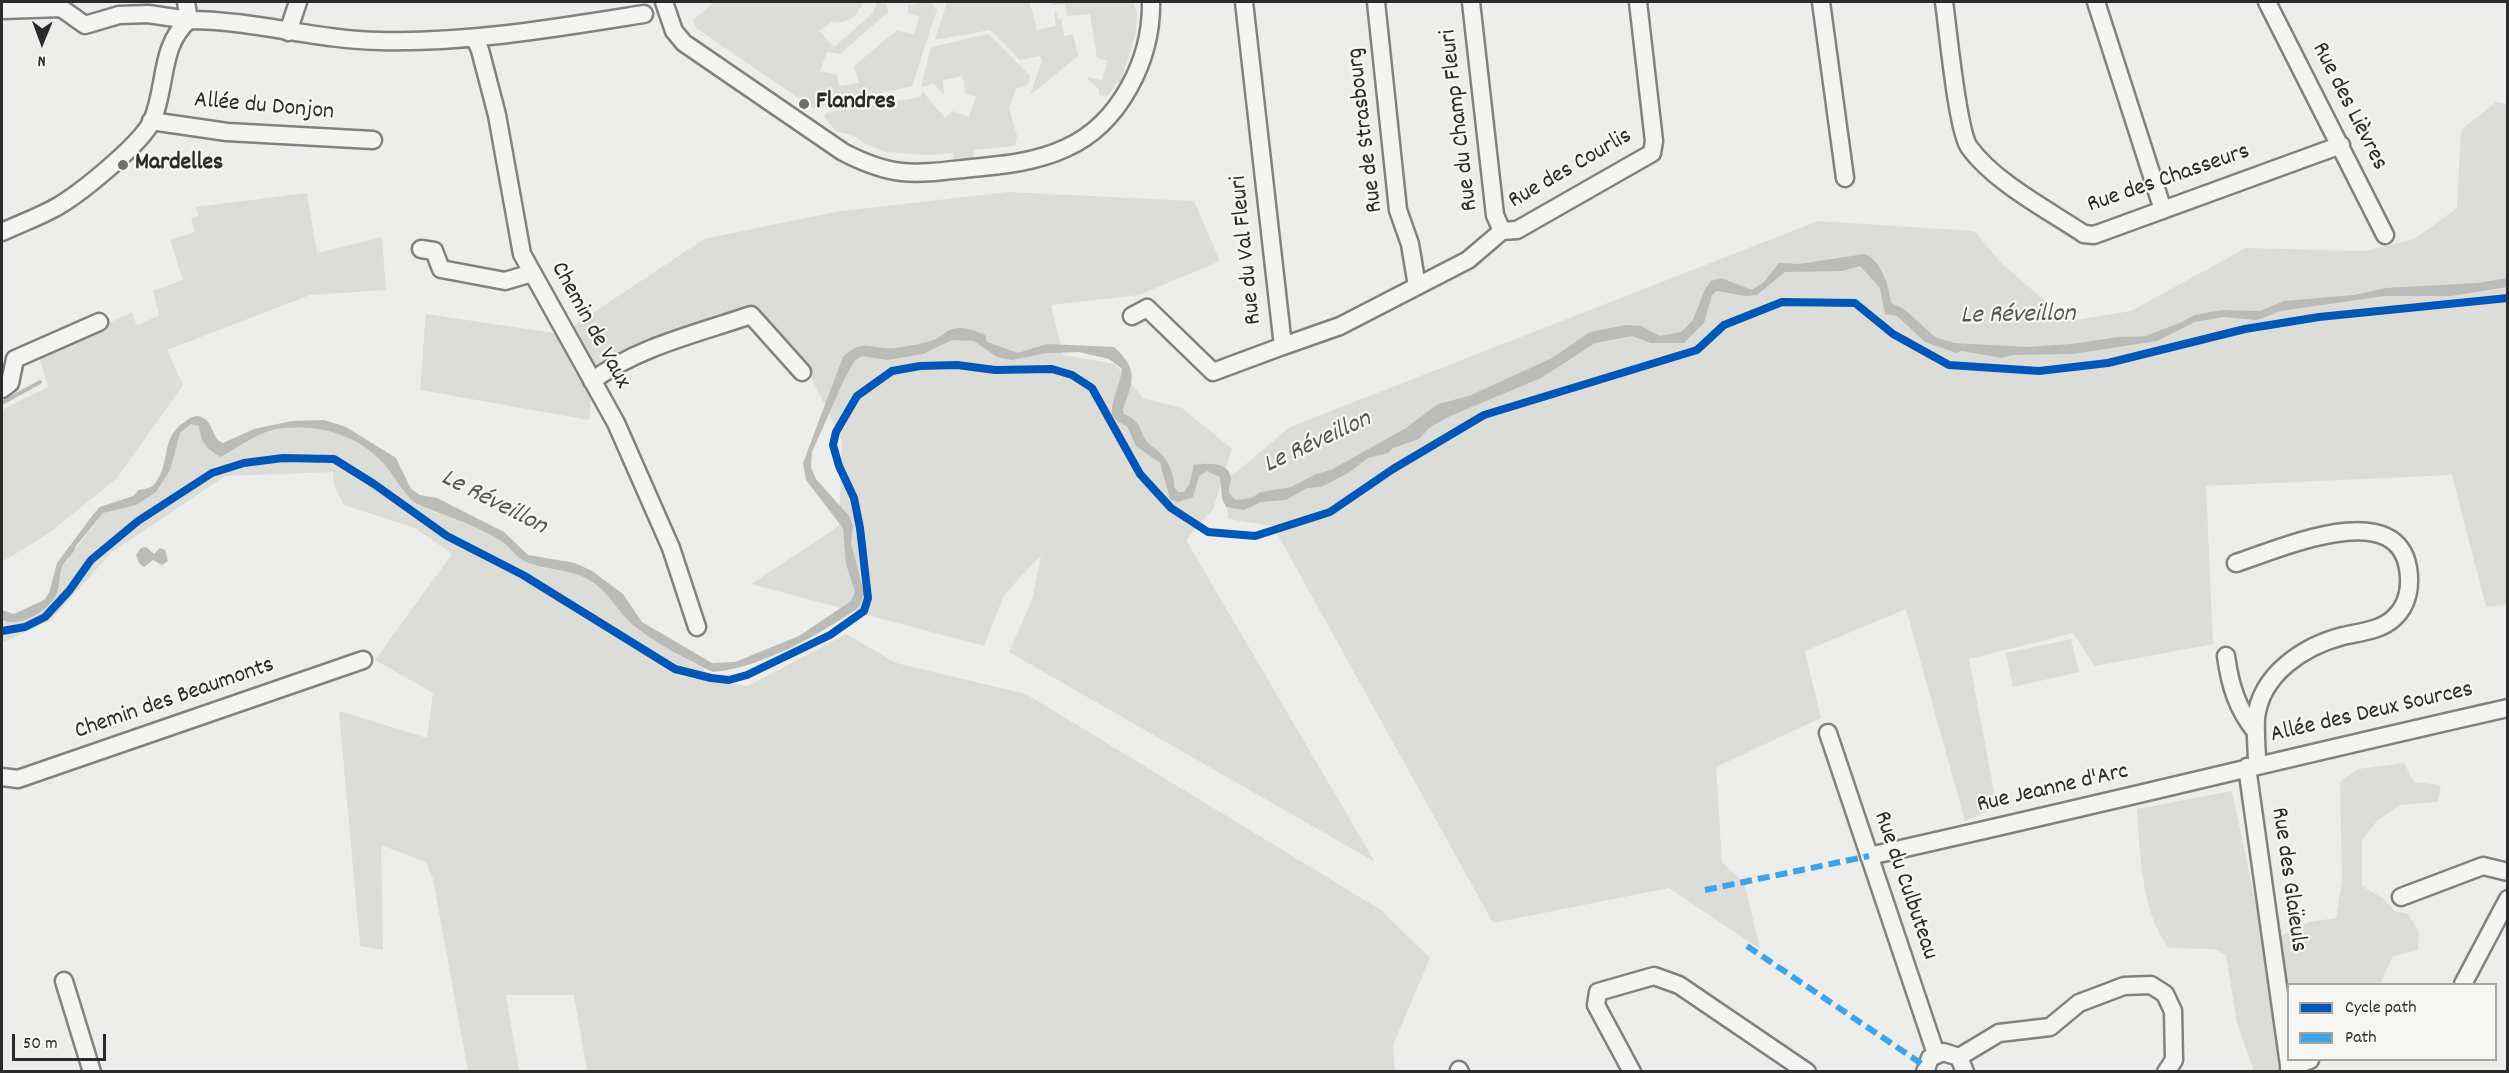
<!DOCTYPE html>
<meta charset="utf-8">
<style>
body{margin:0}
#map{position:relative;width:2509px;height:1073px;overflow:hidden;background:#ededeb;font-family:Dekko,sans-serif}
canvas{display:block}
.frame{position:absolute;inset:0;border:3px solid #2b2b2b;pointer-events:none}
.legend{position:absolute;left:2287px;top:983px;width:210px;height:78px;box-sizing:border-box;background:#f6f6f2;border:2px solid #a5a5a2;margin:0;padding:8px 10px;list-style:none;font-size:18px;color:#2b2b2b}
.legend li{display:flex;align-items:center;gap:12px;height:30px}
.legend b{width:30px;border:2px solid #a5a5a2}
.north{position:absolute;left:12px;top:12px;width:60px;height:60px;-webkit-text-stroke:4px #f6f6f2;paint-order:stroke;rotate:181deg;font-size:16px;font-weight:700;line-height:24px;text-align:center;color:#2b2b2b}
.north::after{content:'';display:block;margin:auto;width:21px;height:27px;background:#2b2b2b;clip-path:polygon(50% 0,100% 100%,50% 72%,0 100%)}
.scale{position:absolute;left:12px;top:1034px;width:94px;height:27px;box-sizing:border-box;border:3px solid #2b2b2b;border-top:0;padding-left:8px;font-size:18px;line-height:21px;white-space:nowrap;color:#2b2b2b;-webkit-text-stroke:4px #f6f6f2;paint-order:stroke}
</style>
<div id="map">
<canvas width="2509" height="1073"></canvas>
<div class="frame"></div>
<ul class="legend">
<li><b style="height:8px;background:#0057b8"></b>Cycle path</li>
<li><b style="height:8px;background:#3ea3eb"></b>Path</li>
</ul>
<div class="north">N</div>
<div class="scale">50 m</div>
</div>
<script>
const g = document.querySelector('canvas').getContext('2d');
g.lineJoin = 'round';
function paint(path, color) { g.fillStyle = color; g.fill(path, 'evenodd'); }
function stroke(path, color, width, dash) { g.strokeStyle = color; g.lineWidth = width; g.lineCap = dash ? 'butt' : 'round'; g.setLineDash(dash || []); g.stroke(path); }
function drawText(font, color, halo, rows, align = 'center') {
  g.font = font + ' Dekko,sans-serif'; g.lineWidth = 4.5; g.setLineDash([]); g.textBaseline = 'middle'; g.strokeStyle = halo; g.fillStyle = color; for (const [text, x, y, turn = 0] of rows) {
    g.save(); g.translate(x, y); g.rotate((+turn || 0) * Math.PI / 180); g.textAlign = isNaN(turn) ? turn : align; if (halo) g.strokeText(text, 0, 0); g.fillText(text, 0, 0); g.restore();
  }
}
const green = new Path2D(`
 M 714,2 L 864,2 L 854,17 L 843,22 L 832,22 L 819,31 L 834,47 L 873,13 L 877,2 L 887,4 L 888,12 L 840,54 L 827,52 L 820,71 L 837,75 L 839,86 L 859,83 L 854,66 L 897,30 L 914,35 L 919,17 L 908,13 L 908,5 L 930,2 L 937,10 L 912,86 L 813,108 L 696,28 L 693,20 Z
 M 947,2 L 1030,2 L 1037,30 L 1056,26 L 1054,12 L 1056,12 L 1058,19 L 1061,19 L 1064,36 L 1073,34 L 1078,56 L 1030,95 L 1042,61 L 1040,56 L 1020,60 L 990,30 L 935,40 Z
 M 1051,2 L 1133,2 L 1137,13 L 1136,32 L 1121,81 L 1117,83 L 1107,97 L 1099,95 L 1099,89 L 1087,79 L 1088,77 L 1102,80 L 1108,61 L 1097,58 L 1090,14 L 1067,16 L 1065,4 L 1052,5 Z
 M 989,34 L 1030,76 L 1028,84 L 1016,89 L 1009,108 L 1017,136 L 1015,146 L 974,150 L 973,159 L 954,161 L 953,153 L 925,155 L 887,152 L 864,143 L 853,135 L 835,131 L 824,116 L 826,113 L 920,97 L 923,92 L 945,118 L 953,111 L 969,117 L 976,97 L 965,93 L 963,76 L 943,80 L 944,94 L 933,84 L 921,87 L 931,47 Z
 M 2496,102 L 2507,104 L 2507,605 L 2486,607 L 2452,475 L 2206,486 L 2213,644 L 2095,666 L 2073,633 L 1969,659 L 1997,807 L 1965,821 L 1906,609 L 1805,651 L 1821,718 L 1716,767 L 1722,862 L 1744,882 L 1760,949 L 1669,888 L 1493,923 L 1273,526 L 1228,519 L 1226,481 L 1290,427 L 1818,221 L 1974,231 L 2002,264 L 2069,321 L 2131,311 L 2246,248 L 2365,251 L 2414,239 L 2457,208 L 2461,130 Z
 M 1007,192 L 1194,201 L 1220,261 L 1139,295 L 1051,305 L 1063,355 L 1115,364 L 1143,398 L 1182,408 L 1232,449 L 1213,509 L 1186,540 L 1375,862 L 1009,652 L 1032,600 L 1041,555 L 1004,595 L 984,646 L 751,584 L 839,526 L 842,441 L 804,362 L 753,304 L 593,373 L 589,420 L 420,390 L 426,314 L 561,334 L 704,239 L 835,212 Z
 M 307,193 L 317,253 L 382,237 L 386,290 L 310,295 L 167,350 L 183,385 L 117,478 L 49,533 L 2,562 L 2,410 L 48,387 L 39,356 L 132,312 L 137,326 L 159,315 L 153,291 L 183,280 L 170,240 L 195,232 L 191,219 L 198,216 L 196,207 Z
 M 191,424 L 199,425 L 200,435 L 228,453 C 263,419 340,420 375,453 C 387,465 407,499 418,505 C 444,517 472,524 498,538 C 511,546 518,560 533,565 C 552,571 572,569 590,580 C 610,592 620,615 637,629 C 653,641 686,660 704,668 L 704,671 L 687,671 L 679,676 L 748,686 L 846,634 L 896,663 L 1026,694 L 1381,910 L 1430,958 L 1393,1045 L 1395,1071 L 587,1071 L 574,995 L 506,995 L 519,1071 L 468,1071 L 433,879 L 426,862 L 381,845 L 383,950 L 360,946 L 339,711 L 427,738 L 433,693 L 375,660 L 452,554 L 415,528 L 344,505 L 334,485 L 333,472 L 225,476 L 112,552 L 51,620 L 2,643 L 2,635 C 24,632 49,622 61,601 L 58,600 C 42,615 25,629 2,630 L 2,620 L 6,622 L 56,595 L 62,567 L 103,513 L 113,509 L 120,509 L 156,492 L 180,433 Z
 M 2071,639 L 2079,672 L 2013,687 L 2006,653 Z
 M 2404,763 L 2414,782 L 2441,785 L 2438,802 L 2399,805 L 2376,822 L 2362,840 L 2362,886 L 2384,899 L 2394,911 L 2408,914 L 2419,931 L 2418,950 L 2393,956 L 2380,984 L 2288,984 L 2288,1026 L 2279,1026 L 2278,1071 L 2254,1071 L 2237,1023 L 2226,955 L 2214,949 L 2169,948 C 2141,913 2140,852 2137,809 L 2232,791 L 2264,944 L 2309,922 L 2336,918 L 2342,881 L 2340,782 L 2358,769 Z`);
const water = new Path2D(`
 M 1865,254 C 1882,261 1889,287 1891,303 L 1904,309 L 1935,337 L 1954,343 L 2026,347 L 2072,344 L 2118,337 L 2155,336 L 2195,315 L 2222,310 L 2260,311 L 2284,301 L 2354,295 L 2386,288 L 2478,283 L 2507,278 L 2507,287 L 2451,296 L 2384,296 L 2281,311 L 2257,320 L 2223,317 L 2195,322 L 2157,341 L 2073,354 L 2013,355 L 2002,358 L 1962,351 L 1956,353 L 1925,342 L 1897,316 L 1885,314 L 1880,288 L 1860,266 L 1842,271 L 1785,272 L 1757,295 L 1745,296 L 1717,291 L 1712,295 L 1704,323 L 1684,343 L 1651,343 L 1632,336 L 1595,343 L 1541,378 L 1448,417 L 1429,428 L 1419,439 L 1393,448 L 1388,453 L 1368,458 L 1348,473 L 1321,487 L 1307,488 L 1286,500 L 1261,502 L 1244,510 L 1226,507 L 1222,498 L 1220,477 L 1207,471 L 1199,476 L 1193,497 L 1178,502 L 1170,499 L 1160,463 L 1136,446 L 1127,426 L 1118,422 L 1112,415 C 1111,398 1120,386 1122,369 L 1109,359 L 1079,352 L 1047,353 L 1012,360 L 997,357 L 974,341 L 952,340 L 923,354 L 887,360 L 862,356 L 855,360 L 843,382 L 812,452 L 811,467 L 816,479 L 849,516 L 853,526 L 851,543 L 864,593 L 859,607 C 821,634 761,668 713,672 C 688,660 660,646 638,629 C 620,616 610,593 591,581 C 571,568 547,571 526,562 C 515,557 509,545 498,539 C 473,524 445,516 419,505 C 406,499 394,475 384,464 C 358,434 317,423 277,429 C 256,433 239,447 221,457 C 207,449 200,442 199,426 L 191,424 L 180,433 L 170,470 L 156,492 L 136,505 L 103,513 L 76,546 C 74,554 67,558 63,565 C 59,573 60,584 57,593 C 50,611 19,628 2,620 L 2,610 L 14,614 L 44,600 L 49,593 L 57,563 L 95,512 L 100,507 L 133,496 L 139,490 C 145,489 152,488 156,482 C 171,461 160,437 186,421 C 191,417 197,414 203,418 C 214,423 211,438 223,443 L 254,429 L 292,421 L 324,420 L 346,427 L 396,458 L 411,489 L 420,495 L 437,498 L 504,532 L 528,555 L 575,563 L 592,571 L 623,594 L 642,622 L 712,663 L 735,662 L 799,636 L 851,601 L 855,592 L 846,564 L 843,528 L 806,480 L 803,463 L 843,357 C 863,337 870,350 895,348 C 908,346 924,344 936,339 C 942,336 947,330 953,329 C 964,326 975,331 985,335 L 987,342 L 1018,353 L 1047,344 L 1114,347 C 1138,369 1134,379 1123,409 L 1124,414 C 1145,424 1137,430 1148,443 C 1151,447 1156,448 1159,452 C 1168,459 1175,476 1174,487 L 1178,492 L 1184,492 L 1189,485 L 1194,465 C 1206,463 1230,461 1231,479 C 1231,484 1228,487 1229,493 L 1236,500 L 1251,498 L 1261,492 L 1291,487 L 1316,474 L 1331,470 L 1406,428 L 1438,404 L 1469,396 L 1552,358 L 1590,332 L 1626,325 L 1641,326 L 1660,336 L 1681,332 L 1693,320 L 1705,289 L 1711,281 L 1721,278 L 1752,290 L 1764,282 L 1779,263 L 1799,264 Z
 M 146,547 L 154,554 L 160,548 L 165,550 L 168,561 L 162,565 L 153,560 L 144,567 L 139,563 L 136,555 L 141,548 Z`);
const stream = new Path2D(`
 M 2148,337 L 2177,326
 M 2,403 L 40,382`);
const minor = new Path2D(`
 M 664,2 L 674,31 L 684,43 L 843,152 C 895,179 916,174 972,168 C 1004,165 1036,162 1066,148 C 1120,124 1152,59 1151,2
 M 1376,2 L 1398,210 L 1410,244 L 1417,286
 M 1471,2 L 1495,215 L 1502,231
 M 1821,2 L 1845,178
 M 1944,2 C 1948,29 1957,129 1969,147 C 1994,182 2048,210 2084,234 L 2094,235 L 2341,145
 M 2096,2 L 2163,210
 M 2267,2 L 2385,235
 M 2,10 L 61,8 L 85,25 L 119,15 L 148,14 L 189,20 L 186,2
 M 288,32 L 298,2
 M 475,39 L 480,50 L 497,115 L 522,254 L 616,423 L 671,548 L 697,627
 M 151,121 L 227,132 L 373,140
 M 1502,231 L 1517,230 L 1652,153 L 1654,141 L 1638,2
 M 2,232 C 21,223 42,216 60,205 C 83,191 141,144 152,121 C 167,87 159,46 189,20 C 253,20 316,40 380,41 C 469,43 556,28 644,14
 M 421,249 L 434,251 L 441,269 L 505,281 L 532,273
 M 1132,316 L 1147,308 L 1213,372 L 1283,346 L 1244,2
 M 1283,346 L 1340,326 L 1468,260 L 1502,231
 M 592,381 C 637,347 699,333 751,315 L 802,372
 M 2,389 L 10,383 L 15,359 L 99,322
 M 2236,563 C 2277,550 2396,496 2408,568 C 2411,586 2408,605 2394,618 C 2380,631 2360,632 2343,636 C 2304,646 2261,674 2256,718 C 2255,733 2257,749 2257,764
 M 2226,656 C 2230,685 2237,709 2256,732
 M 1828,733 L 1936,1054
 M 2247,767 L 2290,1072
 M 2,777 L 18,779 L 363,660
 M 1869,856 C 2082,809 2294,756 2508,708
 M 2401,897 L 2483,866 L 2508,872
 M 64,981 L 92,1072
 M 2463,984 L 2508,899
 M 1959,1057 L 1999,1033 L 2050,1027 L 2079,1003 L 2124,986 L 2151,985 L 2165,994 L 2173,1011 L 2174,1060 L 2166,1072
 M 2289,1068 L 2310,1060
 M 1459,1070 L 1460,1072
 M 1632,1072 L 1596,1005 L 1598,992 L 1654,976 L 1679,985 L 1807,1072
 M 1925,1072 L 1930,1058 L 1943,1052 L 1959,1057 L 1965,1072`);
const quiet = new Path2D(`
 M 1705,890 L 1869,856
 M 1747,946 L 1925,1066`);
const cycleway = new Path2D(`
 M 2,631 L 25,627 L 45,617 L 69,591 L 91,560 L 138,521 L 212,473 L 244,463 L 283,458 L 334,459 L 374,484 L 447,536 L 523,575 L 675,669 L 711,678 L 729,680 L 747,675 L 830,635 L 864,611 L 868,598 L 860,528 L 854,498 L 839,466 L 833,445 L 836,432 L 857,396 L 892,371 L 920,366 L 957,365 L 995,370 L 1052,369 L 1072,375 L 1092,388 L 1140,474 L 1171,508 L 1208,532 L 1255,536 L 1330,512 L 1393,469 L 1484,415 L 1697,350 L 1724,325 L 1782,302 L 1855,303 L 1893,334 L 1949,365 L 2039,371 L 2108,363 L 2245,329 L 2319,317 L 2508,298`);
const markers = [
 [804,104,6,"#6f6f6e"],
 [123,165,6,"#6f6f6e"]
];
const poiNames = [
 ["Flandres",816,104],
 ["Mardelles",135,165]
];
const streetNames = [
 ["Rue des Lièvres",2348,107,63],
 ["Allée du Donjon",264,108,5],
 ["Rue du Champ Fleuri",1461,120,-97],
 ["Rue de Strasbourg",1367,130,-97],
 ["Rue des Courlis",1571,170,-30],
 ["Rue des Chasseurs",2169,180,-19],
 ["Rue du Val Fleuri",1248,250,-96],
 ["Chemin de Vaux",589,326,61],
 ["Chemin des Beaumonts",175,700,-19],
 ["Allée des Deux Sources",2372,714,-13],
 ["Rue Jeanne d'Arc",2053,790,-13],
 ["Rue des Glaïeuls",2287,880,82],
 ["Rue du Culbuteau",1904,886,71]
];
const waterNames = [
 ["Le Réveillon",2018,317,-1],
 ["Le Réveillon",1318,444,-25],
 ["Le Réveillon",493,504,27]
];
paint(green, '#dcdcd9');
paint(water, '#bbbbb9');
stroke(stream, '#bbbbb9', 4);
stroke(minor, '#828281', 21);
stroke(minor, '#f4f4f2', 16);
stroke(quiet, '#3ea3eb', 6, [12, 6]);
stroke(cycleway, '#0057b8', 8);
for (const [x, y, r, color] of markers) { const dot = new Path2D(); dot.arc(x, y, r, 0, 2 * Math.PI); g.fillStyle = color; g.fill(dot); stroke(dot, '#f6f6f2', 2); }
drawText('bold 24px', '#2b2b2b', '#f6f6f2', poiNames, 'left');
drawText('24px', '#2b2b2b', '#f6f6f2', streetNames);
drawText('italic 26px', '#565655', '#f6f6f2', waterNames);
</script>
